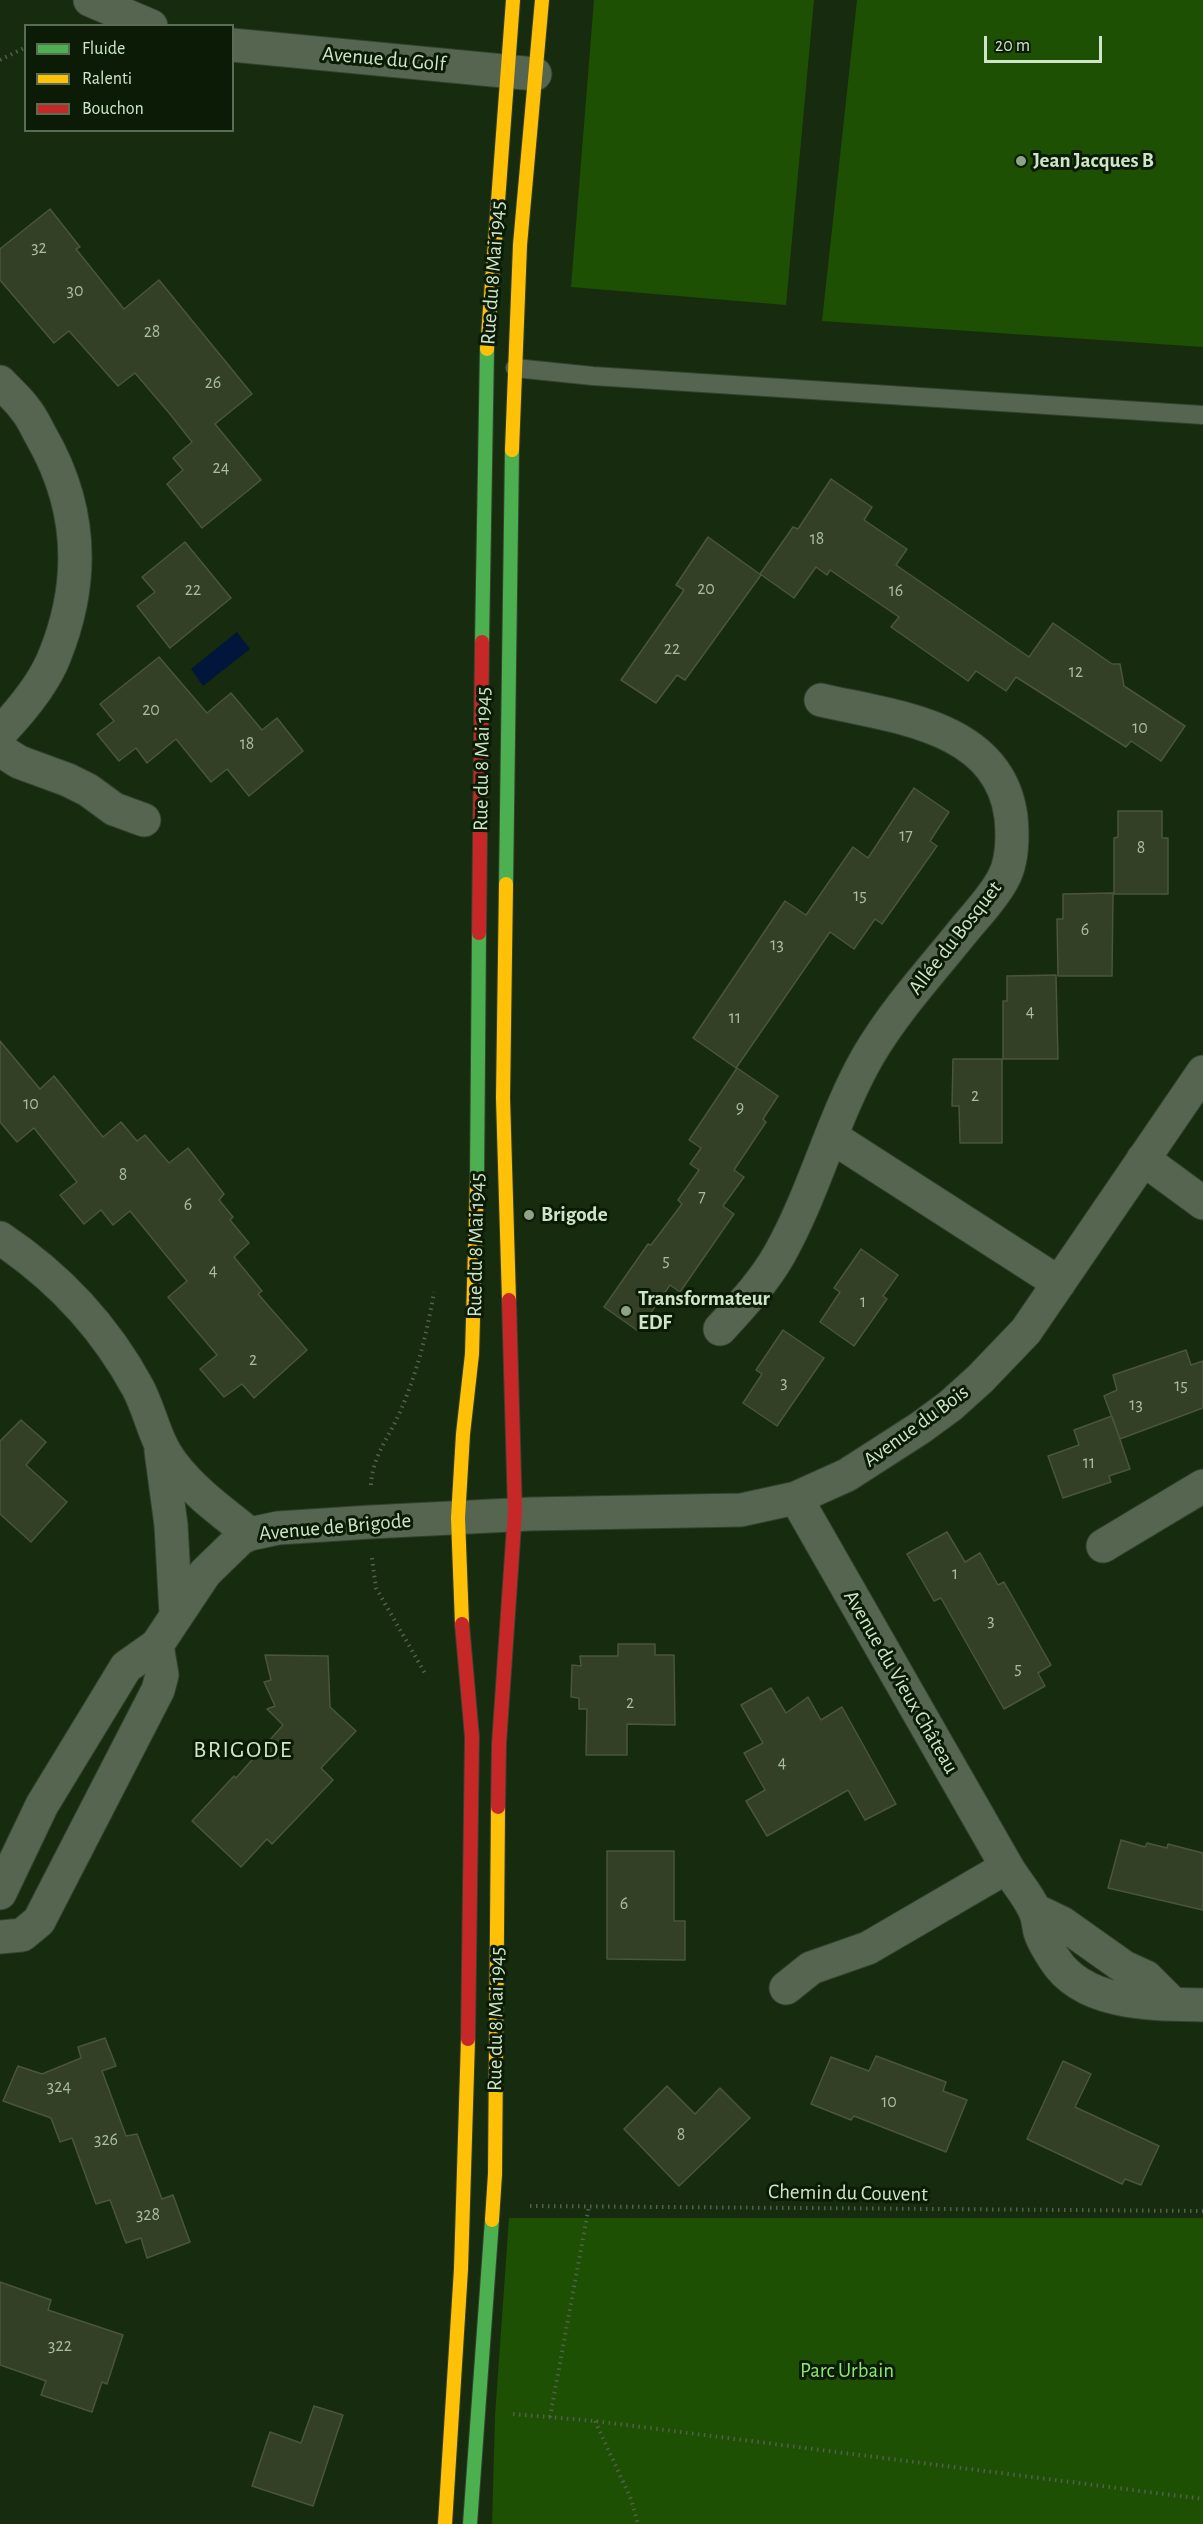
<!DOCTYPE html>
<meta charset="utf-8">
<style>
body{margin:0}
#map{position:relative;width:1203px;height:2524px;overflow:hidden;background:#172b0f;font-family:"Alegreya Sans",sans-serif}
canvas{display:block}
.legend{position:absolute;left:24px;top:24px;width:210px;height:108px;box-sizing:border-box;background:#0b1b06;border:2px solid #596c54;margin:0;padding:8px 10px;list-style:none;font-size:18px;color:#cfe5c8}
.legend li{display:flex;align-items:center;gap:12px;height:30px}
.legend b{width:30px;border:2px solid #596c54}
.scale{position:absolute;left:984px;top:36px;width:118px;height:27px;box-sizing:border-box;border:3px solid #cfe5c8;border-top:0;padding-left:8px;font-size:18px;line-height:21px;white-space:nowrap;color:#cfe5c8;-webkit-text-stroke:4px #0b1b06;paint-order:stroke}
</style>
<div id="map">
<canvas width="1203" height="2524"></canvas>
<ul class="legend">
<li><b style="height:8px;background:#4caf50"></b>Fluide</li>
<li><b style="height:8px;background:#ffc107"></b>Ralenti</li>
<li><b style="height:8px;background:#c62828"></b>Bouchon</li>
</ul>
<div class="scale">20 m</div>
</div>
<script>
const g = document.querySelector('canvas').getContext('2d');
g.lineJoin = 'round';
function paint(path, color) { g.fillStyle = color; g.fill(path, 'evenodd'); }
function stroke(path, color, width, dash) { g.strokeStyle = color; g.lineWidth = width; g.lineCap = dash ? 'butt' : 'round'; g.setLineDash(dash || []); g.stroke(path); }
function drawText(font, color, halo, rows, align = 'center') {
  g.font = font + ' "Alegreya Sans",sans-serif'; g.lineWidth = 6; g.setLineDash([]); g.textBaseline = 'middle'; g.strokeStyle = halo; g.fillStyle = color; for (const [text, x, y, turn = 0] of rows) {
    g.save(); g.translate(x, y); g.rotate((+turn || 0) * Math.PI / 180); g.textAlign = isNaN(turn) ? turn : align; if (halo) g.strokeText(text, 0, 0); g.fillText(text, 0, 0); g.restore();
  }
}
const green = new Path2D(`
 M 594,0 L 814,0 L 786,305 L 571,287 Z
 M 857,0 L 1203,0 L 1203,347 L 822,321 Z
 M 509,2218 L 1203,2218 L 1203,2524 L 492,2524 L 495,2416 Z`);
const water = new Path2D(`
 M 237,632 L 250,649 L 203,686 L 191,669 Z`);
const building = new Path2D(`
 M 50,209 L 80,247 L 76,249 L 124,309 L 159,280 L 252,394 L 215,424 L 261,480 L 202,528 L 167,484 L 183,470 L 173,458 L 192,442 L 170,414 L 135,373 L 118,386 L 69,331 L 54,343 L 0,280 L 0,249 Z
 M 831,479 L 872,507 L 864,520 L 907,549 L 896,565 L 1029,657 L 1053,623 L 1112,664 L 1120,664 L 1124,686 L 1185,726 L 1161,761 L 1131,741 L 1126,747 L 1016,677 L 1006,691 L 976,671 L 968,681 L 891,627 L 899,617 L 830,570 L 827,575 L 816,567 L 794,598 L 760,574 L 793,527 L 798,529 Z
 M 708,537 L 761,575 L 685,680 L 677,675 L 656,703 L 621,680 L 684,590 L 676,585 Z
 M 185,542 L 231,598 L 170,648 L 137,606 L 155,592 L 142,577 Z
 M 159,657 L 207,713 L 231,693 L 262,730 L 277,718 L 303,751 L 249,796 L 227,769 L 211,782 L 176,739 L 147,763 L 136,748 L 119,761 L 97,734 L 114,721 L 100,704 Z
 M 914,788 L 949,812 L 930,841 L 937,846 L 882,924 L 875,919 L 854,949 L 830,932 L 736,1068 L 693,1038 L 785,901 L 806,915 L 853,847 L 868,858 Z
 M 1118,811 L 1162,811 L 1162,838 L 1168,838 L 1168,894 L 1114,894 L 1114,838 L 1118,837 Z
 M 1113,893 L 1112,976 L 1058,976 L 1057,919 L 1063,919 L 1063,894 Z
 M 1056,975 L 1058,1059 L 1003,1059 L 1003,1001 L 1007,1001 L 1007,976 Z
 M 0,1041 L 40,1089 L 54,1076 L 103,1137 L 121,1122 L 137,1141 L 145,1135 L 169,1163 L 188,1148 L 224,1194 L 219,1200 L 233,1217 L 230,1220 L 249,1243 L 234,1257 L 262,1291 L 258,1294 L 307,1350 L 254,1398 L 242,1384 L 224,1397 L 200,1369 L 217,1355 L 168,1297 L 187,1281 L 130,1211 L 113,1225 L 101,1210 L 84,1224 L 60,1195 L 77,1182 L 34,1128 L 17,1142 L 0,1122 Z
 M 953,1059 L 1002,1059 L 1002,1143 L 960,1143 L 959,1106 L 952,1106 Z
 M 737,1068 L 778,1096 L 763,1119 L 766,1122 L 734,1170 L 744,1177 L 723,1206 L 734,1214 L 680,1292 L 670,1285 L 638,1331 L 604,1307 L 648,1244 L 651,1245 L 682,1204 L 678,1200 L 699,1170 L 690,1164 L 701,1148 L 689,1140 Z
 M 861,1249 L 898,1275 L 883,1296 L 887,1299 L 854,1346 L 820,1322 L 840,1292 L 834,1288 Z
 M 783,1330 L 824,1358 L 777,1426 L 743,1403 L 762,1374 L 756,1370 Z
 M 1186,1350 L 1191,1365 L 1203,1361 L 1203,1408 L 1120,1439 L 1104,1396 L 1117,1390 L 1113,1375 Z
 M 1112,1416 L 1130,1469 L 1109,1476 L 1111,1482 L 1063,1498 L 1048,1456 L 1079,1445 L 1074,1430 Z
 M 21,1420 L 46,1442 L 26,1465 L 67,1502 L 31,1542 L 0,1514 L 0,1441 Z
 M 947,1532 L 965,1562 L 980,1553 L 998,1585 L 1004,1582 L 1051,1665 L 1038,1673 L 1045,1686 L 1004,1709 L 941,1598 L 934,1601 L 907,1554 Z
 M 618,1644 L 655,1644 L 655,1655 L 674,1655 L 675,1725 L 627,1724 L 627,1755 L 586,1755 L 587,1709 L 579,1709 L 579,1698 L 571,1697 L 572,1665 L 581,1666 L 580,1656 L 618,1656 Z
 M 265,1655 L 328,1656 L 330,1707 L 356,1731 L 321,1768 L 333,1780 L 272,1844 L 267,1839 L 241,1867 L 192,1821 L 234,1776 L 236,1778 L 283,1725 L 267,1709 L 275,1706 L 264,1682 L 271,1680 Z
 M 771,1688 L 786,1713 L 808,1697 L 821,1720 L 842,1707 L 896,1804 L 865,1820 L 848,1790 L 767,1836 L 746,1801 L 765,1790 L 744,1753 L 763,1743 L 741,1705 Z
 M 1121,1840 L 1145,1847 L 1147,1843 L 1167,1848 L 1168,1844 L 1203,1853 L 1203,1910 L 1108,1888 Z
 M 607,1851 L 674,1851 L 674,1921 L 685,1921 L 685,1960 L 607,1959 Z
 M 105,2038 L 116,2066 L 102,2071 L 126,2136 L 137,2134 L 162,2199 L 173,2195 L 190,2242 L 147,2258 L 141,2238 L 126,2243 L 110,2200 L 96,2204 L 72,2138 L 60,2142 L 51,2118 L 3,2101 L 18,2066 L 42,2074 L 81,2058 L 78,2047 Z
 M 876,2056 L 946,2082 L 943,2091 L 967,2100 L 946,2152 L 854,2116 L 851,2120 L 811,2104 L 831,2057 L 869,2071 Z
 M 1063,2061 L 1091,2074 L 1075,2107 L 1159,2146 L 1141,2185 L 1125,2179 L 1122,2184 L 1027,2139 Z
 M 667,2086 L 695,2114 L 720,2088 L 750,2118 L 679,2186 L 624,2129 Z
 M 0,2282 L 51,2300 L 48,2310 L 123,2335 L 107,2384 L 102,2382 L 92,2412 L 41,2395 L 46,2381 L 0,2365 Z
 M 314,2406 L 343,2415 L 313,2506 L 252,2486 L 270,2432 L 301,2443 Z`);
const path = new Path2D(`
 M 0,60 L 26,47
 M 371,1485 C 372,1457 389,1437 400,1412 C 417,1373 427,1333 434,1292
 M 372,1558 L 376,1588 L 426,1675
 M 530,2206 L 1203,2211
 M 513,2414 L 595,2421 L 1203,2499
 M 550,2417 L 589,2206
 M 595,2421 L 631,2499 L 638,2524`);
const lane = new Path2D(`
 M 515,368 L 593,376 L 1203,415`);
const street = new Path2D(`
 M 90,0 L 151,26
 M 232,45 L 535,74
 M 0,382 C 8,391 18,399 25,409 C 32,417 36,427 41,436 C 82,507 85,580 55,655 C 44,684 21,711 0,733
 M 0,750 L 19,762 L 68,780 L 88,790 L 114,809 L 144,820
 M 832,1137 L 1059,1283
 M 1143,1159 L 1203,1203
 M 0,1238 C 57,1276 105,1327 138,1388 C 151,1413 155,1441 172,1463 C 193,1491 222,1512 250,1534
 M 720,1329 C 741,1306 763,1283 779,1255 C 815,1191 832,1119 868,1056 C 895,1010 931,971 964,930 C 977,914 993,898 1003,879 C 1013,861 1013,838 1011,817 C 999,725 894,717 821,700
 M 161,1451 L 171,1525 L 176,1614
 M 796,1498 L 1007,1867 C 1015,1881 1028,1895 1034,1909 C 1038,1916 1038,1924 1040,1932 C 1043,1942 1049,1951 1055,1960 C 1085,2006 1155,2004 1203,2005
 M 1103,1546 L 1203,1486
 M 0,1893 L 42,1805 L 126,1667 L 157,1645 L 205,1573 L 241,1538 L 250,1534 L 278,1528 L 371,1522 L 530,1514 L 741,1510 L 796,1498 L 847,1475 L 920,1428 L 950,1406 L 980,1379 L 1026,1331 L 1203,1072
 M 1035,1910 L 1062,1923 L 1124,1967 L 1146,1977 L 1172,2003
 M 0,1937 L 22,1935 L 39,1921 L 158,1690 L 162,1675 L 157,1645
 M 786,1988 L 811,1968 L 868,1948 L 1007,1867`);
const fast = new Path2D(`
 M 482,642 L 487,349
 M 506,884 L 512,450
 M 477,1180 L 479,933
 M 470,2524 L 492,2220`);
const slow = new Path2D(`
 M 487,349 L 513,0
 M 512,450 L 520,245 L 542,0
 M 506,884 L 503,1098 L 509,1300
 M 462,1624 L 458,1518 L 463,1434 L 472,1354 L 477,1180
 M 492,2220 L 495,2174 L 498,1807
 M 445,2524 L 461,2269 L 468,2039`);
const jam = new Path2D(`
 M 479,933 L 482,642
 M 462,1624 L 472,1737 L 468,2039
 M 498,1807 L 499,1744 L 515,1511 L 509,1300`);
const markers = [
 [1021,161,6,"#8fa487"],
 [529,1215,6,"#8fa487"],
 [626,1311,6,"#8fa487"]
];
const numberNames = [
 ["32",39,248],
 ["30",75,291],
 ["28",152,332],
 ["26",213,383],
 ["24",221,468],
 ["18",817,539],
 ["20",706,589],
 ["22",193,590],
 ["16",896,591],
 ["22",672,649],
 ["12",1076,672],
 ["20",151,710],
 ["10",1140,728],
 ["18",247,744],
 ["17",906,836],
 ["8",1141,848],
 ["15",860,896],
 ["6",1085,930],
 ["13",777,945],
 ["4",1030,1012],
 ["11",735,1018],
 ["2",975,1096],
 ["10",31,1104],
 ["9",740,1108],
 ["8",123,1175],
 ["7",702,1197],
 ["6",188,1205],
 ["5",666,1261],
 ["4",213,1271],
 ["1",863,1302],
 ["2",253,1360],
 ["3",784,1383],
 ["15",1181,1386],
 ["13",1136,1405],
 ["11",1089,1463],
 ["1",955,1574],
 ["3",991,1621],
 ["5",1018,1669],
 ["2",630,1703],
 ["4",782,1763],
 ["6",624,1904],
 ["324",59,2087],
 ["10",889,2102],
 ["8",681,2135],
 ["326",106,2140],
 ["328",148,2215],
 ["322",60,2346]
];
const streetNames = [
 ["Avenue du Golf",384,59,5],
 ["Rue du 8 Mai 1945",493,273,-86],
 ["Rue du 8 Mai 1945",482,759,-89],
 ["Allée du Bosquet",955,938,-52],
 ["Rue du 8 Mai 1945",476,1245,-89],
 ["Avenue du Bois",916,1426,-36],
 ["Avenue de Brigode",335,1527,-5],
 ["Avenue du Vieux Château",901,1682,60],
 ["Rue du 8 Mai 1945",496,2019,-89],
 ["Chemin du Couvent",848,2193,1]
];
const poiNames = [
 ["Jean Jacques B",1033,161],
 ["Brigode",541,1215],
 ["Transformateur",638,1299],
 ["EDF",638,1323]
];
const parkNames = [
 ["Parc Urbain",847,2371]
];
const quarterNames = [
 ["BRIGODE",243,1750]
];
paint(green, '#1d5003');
paint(water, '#02153b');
paint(building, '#344026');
stroke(building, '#4a553c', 1.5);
stroke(lane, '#32422e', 20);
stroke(street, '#32422e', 35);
stroke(fast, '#32422e', 16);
stroke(slow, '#32422e', 16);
stroke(jam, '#32422e', 16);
stroke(path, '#52604c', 4, [1.5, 4.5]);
stroke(lane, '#566550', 18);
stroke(street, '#566550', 33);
stroke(fast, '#4caf50', 14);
stroke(slow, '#ffc107', 14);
stroke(jam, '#c62828', 14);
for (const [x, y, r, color] of markers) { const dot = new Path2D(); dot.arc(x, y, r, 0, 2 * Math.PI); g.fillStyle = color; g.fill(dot); stroke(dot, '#0b1b06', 2); }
drawText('18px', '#a8bca0', null, numberNames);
drawText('21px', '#cfe5c8', '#0b1b06', streetNames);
drawText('bold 21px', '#cfe5c8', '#0b1b06', poiNames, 'left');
drawText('21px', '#8ce76e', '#0b1b06', parkNames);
g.letterSpacing = '1.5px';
drawText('24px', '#cfe5c8', '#0b1b06', quarterNames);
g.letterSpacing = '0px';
</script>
